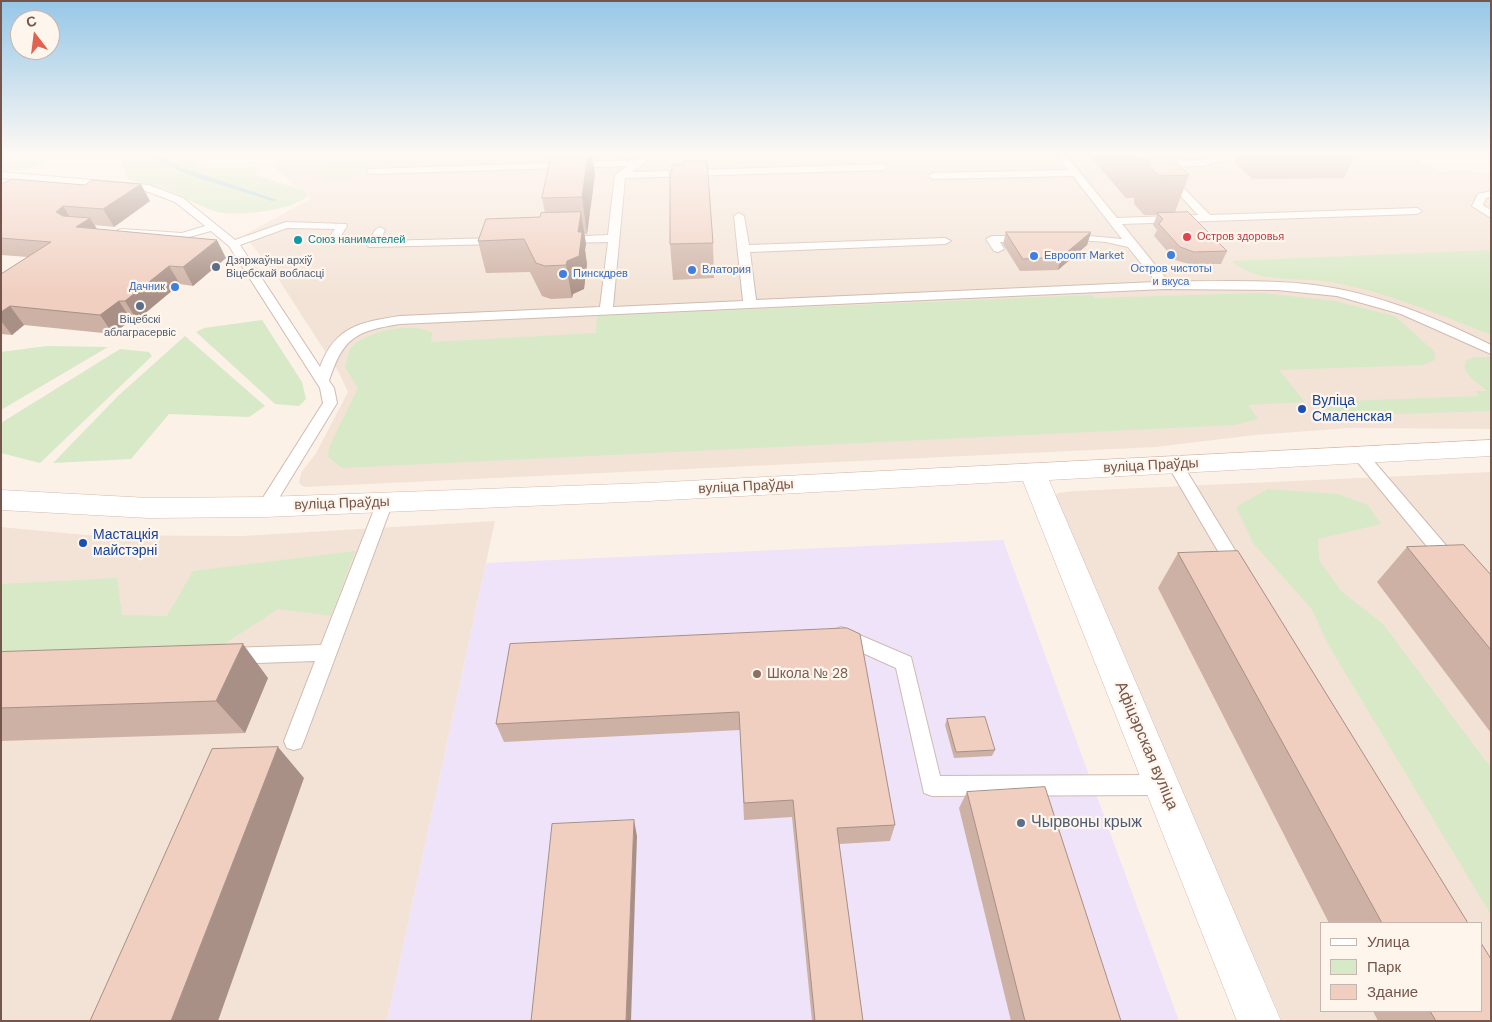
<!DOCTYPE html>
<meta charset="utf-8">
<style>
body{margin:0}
#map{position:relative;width:1492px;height:1022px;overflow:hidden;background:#fcf1e7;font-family:"DM Sans",sans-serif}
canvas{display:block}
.frame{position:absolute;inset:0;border:2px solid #74564c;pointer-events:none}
.legend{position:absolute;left:1320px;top:922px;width:162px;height:90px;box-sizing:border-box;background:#fef6ed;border:1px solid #c7b6ad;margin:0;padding:6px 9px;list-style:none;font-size:15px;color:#74564c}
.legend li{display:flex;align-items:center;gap:10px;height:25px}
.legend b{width:25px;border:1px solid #c7b6ad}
.north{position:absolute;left:10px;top:10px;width:50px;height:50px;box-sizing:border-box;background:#fef6ed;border:1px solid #c7b6ad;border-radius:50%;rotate:345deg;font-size:14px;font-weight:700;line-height:20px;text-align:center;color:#74564c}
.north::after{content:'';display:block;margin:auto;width:18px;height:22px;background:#e06351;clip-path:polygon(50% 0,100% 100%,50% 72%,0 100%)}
</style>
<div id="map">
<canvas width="1492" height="1022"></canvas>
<div class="frame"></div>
<ul class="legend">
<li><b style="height:6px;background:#fff"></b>Улица</li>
<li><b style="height:14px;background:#d7e9c6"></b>Парк</li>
<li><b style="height:14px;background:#f0cec0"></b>Здание</li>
</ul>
<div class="north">С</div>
</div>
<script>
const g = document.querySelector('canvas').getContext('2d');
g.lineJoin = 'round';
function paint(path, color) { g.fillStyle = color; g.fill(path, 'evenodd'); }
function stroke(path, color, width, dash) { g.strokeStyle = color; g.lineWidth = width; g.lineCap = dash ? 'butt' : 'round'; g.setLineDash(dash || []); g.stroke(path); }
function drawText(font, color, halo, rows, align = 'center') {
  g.font = font + ' "DM Sans",sans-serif'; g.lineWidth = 4.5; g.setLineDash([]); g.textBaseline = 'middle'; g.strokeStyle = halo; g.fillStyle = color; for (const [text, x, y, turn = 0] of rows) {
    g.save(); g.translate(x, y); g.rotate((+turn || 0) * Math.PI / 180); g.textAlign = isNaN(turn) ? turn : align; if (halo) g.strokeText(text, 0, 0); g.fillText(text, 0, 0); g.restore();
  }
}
const residential = new Path2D(`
 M 280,154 L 1405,154 L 1442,172 L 1458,169 L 1491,174 L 1491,429 L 1350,428 L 1255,435 L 1156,447 L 304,487 L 299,483 L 301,473 L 316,453 L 348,392 L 339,373 L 277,277 L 244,235 L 311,199 L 284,177 L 274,165 Z
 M 1491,472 L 1491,1021 L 1282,1021 L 1052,506 L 1052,499 L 1058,493 L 1074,491 ZM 1321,923 L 1481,923 L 1481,1011 L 1321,1011 Z
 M 495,521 L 387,1021 L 1,1021 L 1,527 L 86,535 L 242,536 Z`);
const education = new Path2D(`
 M 1003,540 L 1179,1021 L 387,1021 L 486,563 Z`);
const green = new Path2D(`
 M 15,154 L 48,154 L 49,159 C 36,170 18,171 1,171 L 1,164 Z
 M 110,154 L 196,154 L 196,166 L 215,168 L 258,167 L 255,175 L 304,190 L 307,196 C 294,210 237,217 218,212 C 199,207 183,196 165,189 C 153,185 140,183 128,179 L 121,160 Z
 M 331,154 L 371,154 L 360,176 L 317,178 Z
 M 1491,250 L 1491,335 C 1438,314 1387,292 1331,282 C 1300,277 1256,284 1232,261 Z
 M 1261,293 L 1335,301 L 1395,316 L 1434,351 L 1435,360 L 1423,365 L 1279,370 L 1305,402 L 1248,405 L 1258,419 L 1235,425 L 342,468 L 328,457 L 329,447 L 358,388 L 345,367 C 347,362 348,352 351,348 C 365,331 414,321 432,333 L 431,342 L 596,333 L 597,316 L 1092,295 L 1094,298 Z
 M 262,320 L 302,382 L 306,399 L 299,406 L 275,404 L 196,332 L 204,328 Z
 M 185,336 L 265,406 L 249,417 L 169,414 L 131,459 L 53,463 L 119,395 Z
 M 47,346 L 108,347 L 1,410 L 1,352 Z
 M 120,349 L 149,352 L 152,356 L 40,463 L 1,453 L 1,423 Z
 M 1475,357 L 1491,357 L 1491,411 L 1335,416 L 1320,402 L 1479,396 L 1475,391 L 1487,391 C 1478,383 1462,374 1465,361 Z
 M 1268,489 L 1338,494 L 1368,505 L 1381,524 L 1318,539 L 1319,560 L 1342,592 L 1383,624 L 1491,768 L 1491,915 L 1329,646 L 1311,608 L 1253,543 L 1236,507 Z
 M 355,551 L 331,616 L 278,609 L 218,648 L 1,655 L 1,584 L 117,578 L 122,615 L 167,616 L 193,571 Z`);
const stream = new Path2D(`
 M 147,154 L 154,154 L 181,167 L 277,200 L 272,201 C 233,187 181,177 147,154 Z`);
const lane = new Path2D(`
 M 646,154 L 657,154 L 632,172 L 883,164 L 888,167 L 883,170 L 625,178 L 613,307 L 743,301 L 734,216 L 739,213 L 744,216 L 749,245 L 945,238 L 951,241 L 945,244 L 750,252 L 756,300 L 1156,282 L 1128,247 L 1106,242 L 1063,239 L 1063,235 L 1067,234 L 1122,239 L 1073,176 L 933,179 L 928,176 L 933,173 L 1068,170 L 1056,154 L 1065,154 L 1117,218 L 1198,215 L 1142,154 L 1152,154 L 1158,161 L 1202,160 L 1223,154 L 1260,154 L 1259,158 L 1256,159 L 1224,160 L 1202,166 L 1163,167 L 1210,215 L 1417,208 L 1422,211 L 1417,214 L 1122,224 L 1168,281 C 1217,282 1266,279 1314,285 C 1376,293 1435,317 1491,345 L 1491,354 L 1401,314 L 1337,296 L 1277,290 L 1165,289 L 400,324 C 356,331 343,337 329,381 L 334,388 L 337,403 L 271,511 L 259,511 L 257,507 L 323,403 L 320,388 L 229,246 L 211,231 L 182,239 L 118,234 L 118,230 L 122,229 L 182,233 L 205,226 L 175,202 L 143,190 L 1,178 L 1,172 L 149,185 L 183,198 L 235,240 L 286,222 L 346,224 L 347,226 L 337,242 L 333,243 L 327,240 L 335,229 L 287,228 L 240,245 L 320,367 C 335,326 361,322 400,316 L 600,307 L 608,242 L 563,243 L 557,240 L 563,237 L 608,235 L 615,175 L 627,166 L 371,174 L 368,173 L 368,169 L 637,160 Z
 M 1491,191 L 1491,197 L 1486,198 L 1483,205 L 1491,210 L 1491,218 L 1472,206 L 1478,194 Z
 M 380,227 L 385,230 L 380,241 L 499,238 L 505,241 L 499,244 L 369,247 L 367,245 L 375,230 Z
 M 992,236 L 1025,236 L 1031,239 L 1025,242 L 1000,242 L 1004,249 L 998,252 L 994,251 L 986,239 Z
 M 1360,450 L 1365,451 L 1456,557 L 1459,562 L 1456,567 L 1450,569 L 1444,567 L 1355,459 L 1352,455 L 1355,451 Z
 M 1175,459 L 1180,460 L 1244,565 L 1247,570 L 1244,575 L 1238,577 L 1232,575 L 1167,464 L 1170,460 Z
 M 385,496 L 391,498 L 393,502 L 304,741 L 301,748 L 294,750 L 287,748 L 284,741 L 315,661 L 228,664 L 221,662 L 218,656 L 221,650 L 228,648 L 321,645 L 377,502 L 379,498 Z
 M 841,627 L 911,657 L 940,776 L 1163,775 L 1171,778 L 1174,785 L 1171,792 L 1163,795 L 932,796 L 924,793 L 896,668 L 834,640 L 832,635 L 834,630 Z`);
const secondary = new Path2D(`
 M 1491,440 L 1491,456 L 1049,480 L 1281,1021 L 1237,1021 L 1023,481 L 648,501 L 265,517 L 149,518 L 1,510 L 1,490 L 149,498 L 265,497 L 648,483 Z`);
const wall = new Path2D(`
 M 1095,154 L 1168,154 L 1189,175 L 1175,212 L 1227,251 L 1221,264 L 1189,264 L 1175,260 L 1154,236 L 1157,230 L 1153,225 L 1157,215 L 1144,215 L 1134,204 L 1134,198 L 1126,198 L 1093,160 Z
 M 1236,154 L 1356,154 L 1344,178 L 1253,179 L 1233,162 Z
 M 595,174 L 587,234 L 584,234 L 586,244 L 585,250 L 587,264 L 584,289 L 573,294 L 572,298 L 551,299 L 542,296 L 530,272 L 486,273 L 478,241 L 540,217 L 545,213 L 542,198 Z
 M 1,185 L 150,201 L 114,227 L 95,225 L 97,229 L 226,258 L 193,286 L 180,284 L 137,320 L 131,320 L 113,334 L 24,325 L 12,335 L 1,334 L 1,274 L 27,257 L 1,255 Z
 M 1006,232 L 1091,232 L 1087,245 L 1058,270 L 1020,271 L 1003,244 Z
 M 713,243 L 714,278 L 673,280 L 670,244 Z
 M 1407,547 L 1491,575 L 1491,733 L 1377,582 Z
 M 1178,553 L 1468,923 L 1329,923 L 1158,588 Z
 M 847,628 L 895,825 L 890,841 L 839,844 L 863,1021 L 812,1021 L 792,817 L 744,820 L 740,730 L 504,742 L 496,724 Z
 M 1,652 L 268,678 L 245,733 L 1,741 Z
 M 947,719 L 995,750 L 992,756 L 954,758 L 945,725 Z
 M 967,792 L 1121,1021 L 1011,1021 L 959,808 Z
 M 1373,1011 L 1481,1011 L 1491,1021 L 1378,1021 Z`);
const shadedWall = new Path2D(`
 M 1,154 L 10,154 L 1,159 Z
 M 588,154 L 592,154 L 595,174 L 587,234 L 582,197 Z
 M 141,184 L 150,201 L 114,227 L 103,209 Z
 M 63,206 L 74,224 L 56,212 Z
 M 581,212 L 586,244 L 585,250 L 587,264 L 584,289 L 573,294 L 572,298 L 566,265 Z
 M 90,218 L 101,236 L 76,227 Z
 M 1091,232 L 1087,245 L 1058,270 L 1061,257 Z
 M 217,240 L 226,258 L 193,286 L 183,267 Z
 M 169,266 L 180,284 L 137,320 L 125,301 Z
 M 119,301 L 131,320 L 113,334 L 100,315 Z
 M 10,306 L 24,325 L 12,335 L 1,321 L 1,312 Z
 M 243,644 L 268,678 L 245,733 L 216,701 Z
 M 278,747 L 304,778 L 218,1021 L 171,1021 Z
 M 634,820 L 637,836 L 631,1021 L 626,1021 Z`);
const building = new Path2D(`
 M 552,154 L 588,154 L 582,197 L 542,198 Z
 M 1134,154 L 1168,154 L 1189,175 L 1159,176 L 1148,165 L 1148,159 L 1140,160 Z
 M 683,161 L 707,161 L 713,243 L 670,244 L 670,172 L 672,172 L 672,165 L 683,165 Z
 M 12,179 L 85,185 L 92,180 L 141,184 L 103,209 L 63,206 L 56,212 L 63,216 L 90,218 L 76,227 L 217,240 L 183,267 L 169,266 L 125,301 L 119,301 L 100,315 L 10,306 L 1,312 L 1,274 L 51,242 L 1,238 L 1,185 Z
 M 581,212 L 578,232 L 582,232 L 579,256 L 567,261 L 566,265 L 545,266 L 536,263 L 524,239 L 478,241 L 486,219 L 540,217 L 541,213 Z
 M 1188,212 L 1227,251 L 1194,252 L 1180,247 L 1159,224 L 1163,219 L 1157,213 Z
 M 1006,232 L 1091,232 L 1061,257 L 1023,259 Z
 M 1464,545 L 1491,575 L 1491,650 L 1407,547 Z
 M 1238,551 L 1468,923 L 1382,923 L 1178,553 Z
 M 847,628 L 860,634 L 895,825 L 837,828 L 863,1021 L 815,1021 L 793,800 L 744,803 L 739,712 L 496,724 L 510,644 Z
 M 243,644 L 216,701 L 1,708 L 1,652 Z
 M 985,717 L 995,750 L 956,752 L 947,719 Z
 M 278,747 L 171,1021 L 90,1021 L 212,749 Z
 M 1045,787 L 1121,1021 L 1025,1021 L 967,792 Z
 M 634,820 L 626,1021 L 531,1021 L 552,824 Z
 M 1481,943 L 1491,959 L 1491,1021 L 1436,1021 L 1430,1011 L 1481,1011 Z`);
const markers = [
 [1187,237,5,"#e0444e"],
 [298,240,5,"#0f9aa8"],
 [1171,255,5,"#3f7fe0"],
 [1034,256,5,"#3f7fe0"],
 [216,267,5,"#5c6f8a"],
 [692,270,5,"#3f7fe0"],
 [563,274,5,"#3f7fe0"],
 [175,287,5,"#3f7fe0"],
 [140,306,5,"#5c6f8a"],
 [1302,409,5,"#1a4fb4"],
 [83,543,5,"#1a4fb4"],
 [757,674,5,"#8d6e63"],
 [1021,823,5,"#5c6f8a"]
];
const farHealthnames = [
 ["Остров здоровья",1197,237]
];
const farCulturenames = [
 ["Союз нанимателей",308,240]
];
const farShopnames = [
 ["Евроопт Market",1044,256],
 ["Остров чистоты",1171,269,"center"],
 ["и вкуса",1171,282,"center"],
 ["Влатория",702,270],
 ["Пинскдрев",573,274],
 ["Дачник",165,287,"right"]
];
const farServicenames = [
 ["Дзяржаўны архіў",226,261],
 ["Віцебскай вобласці",226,274],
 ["Віцебскі",140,320,"center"],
 ["аблаграсервіс",140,333,"center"]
];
const transitNames = [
 ["Вуліца",1312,401],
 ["Смаленская",1312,417],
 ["Мастацкія",93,535],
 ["майстэрні",93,551]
];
const streetNames = [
 ["вуліца Праўды",1151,466,-3],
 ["вуліца Праўды",746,487,-3],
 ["вуліца Праўды",342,504,-2]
];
const educationNames = [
 ["Школа № 28",767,674]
];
const nearStreetnames = [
 ["Афіцэрская вуліца",1146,746,67]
];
const nearServicenames = [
 ["Чырвоны крыж",1031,823]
];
paint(residential, '#f3e3d6');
paint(education, '#eee3f8');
paint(green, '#d7e9c6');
paint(stream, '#a3d3d6');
stroke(lane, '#cfbbb0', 2);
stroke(secondary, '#d2baae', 1);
paint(lane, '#fff');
paint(secondary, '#fff');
paint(wall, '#ceb1a5');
paint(shadedWall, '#a89086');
paint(building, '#f0cec0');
stroke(building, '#a89086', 1);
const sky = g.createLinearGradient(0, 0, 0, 297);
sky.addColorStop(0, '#96c7e7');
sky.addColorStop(0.52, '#fef9f4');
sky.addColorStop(1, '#fef9f400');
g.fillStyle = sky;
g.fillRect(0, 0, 1492, 297);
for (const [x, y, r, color] of markers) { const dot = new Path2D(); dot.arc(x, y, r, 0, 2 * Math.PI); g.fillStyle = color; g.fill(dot); stroke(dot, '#fef6ed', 2); }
drawText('11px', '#be3a42', '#fef6ed', farHealthnames, 'left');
drawText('11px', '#0d838f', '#fef6ed', farCulturenames, 'left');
drawText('11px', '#366cbe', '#fef6ed', farShopnames, 'left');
drawText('11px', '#4e5e75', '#fef6ed', farServicenames, 'left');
drawText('14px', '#164399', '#fef6ed', transitNames, 'left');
drawText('14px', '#74564c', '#fef6ed', streetNames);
drawText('14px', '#785e54', '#fef6ed', educationNames, 'left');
drawText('16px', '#74564c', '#fef6ed', nearStreetnames);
drawText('16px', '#4e5e75', '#fef6ed', nearServicenames, 'left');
</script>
